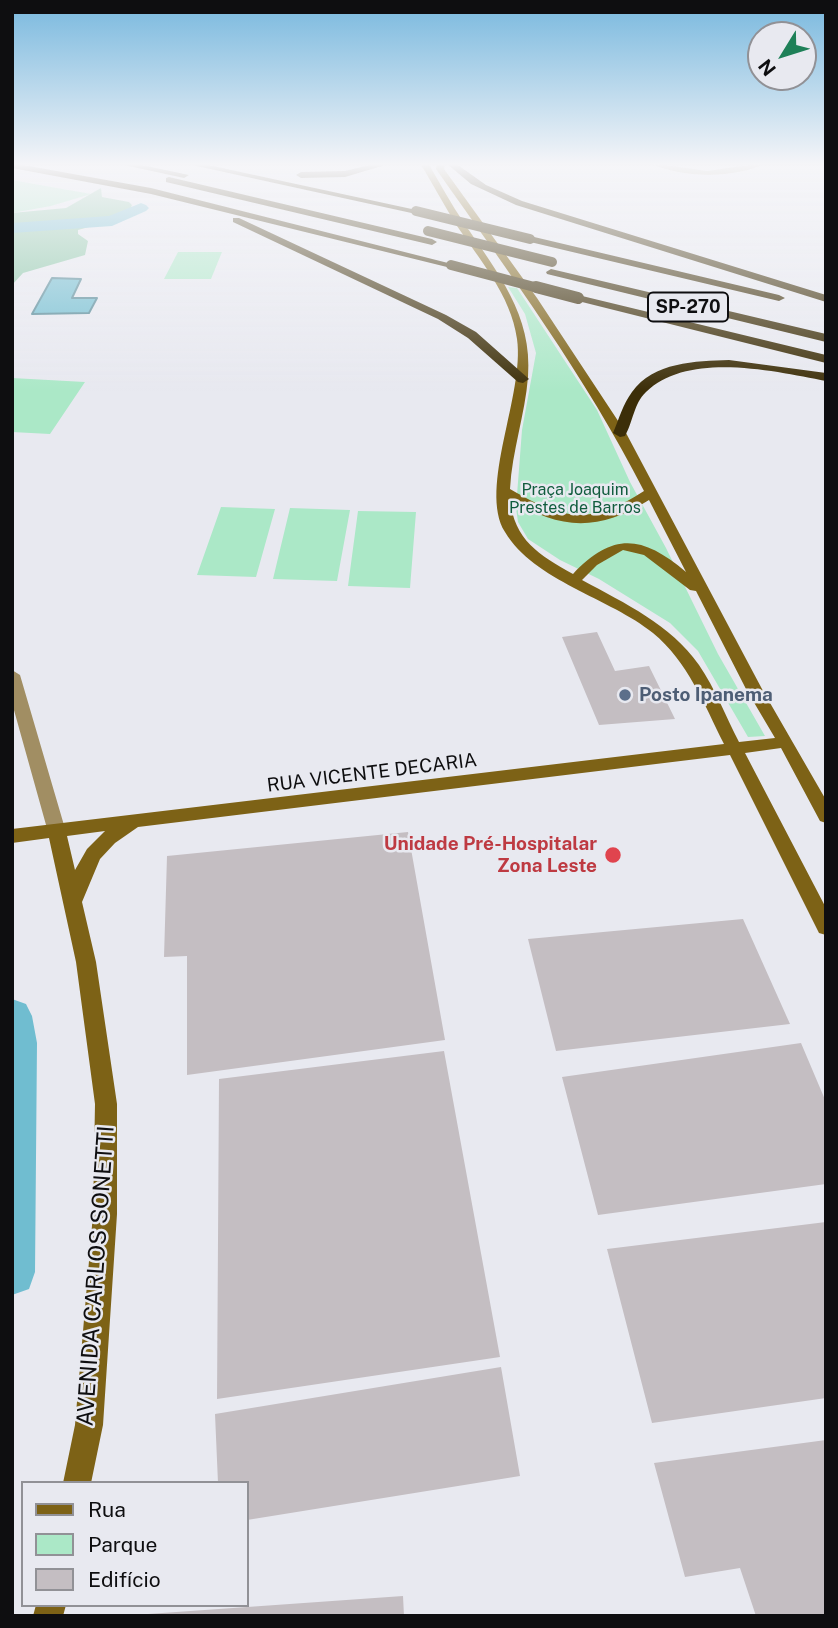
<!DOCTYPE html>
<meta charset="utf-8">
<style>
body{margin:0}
#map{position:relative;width:838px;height:1628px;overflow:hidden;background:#e8e9f0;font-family:"Public Sans",sans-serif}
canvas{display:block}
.frame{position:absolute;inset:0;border:14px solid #0e0e10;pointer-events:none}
.legend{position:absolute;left:21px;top:1481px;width:228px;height:126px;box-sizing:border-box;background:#e8e9f0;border:2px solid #919196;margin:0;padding:9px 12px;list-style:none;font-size:21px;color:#0e0e10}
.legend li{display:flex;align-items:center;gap:14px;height:35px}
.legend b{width:35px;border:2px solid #919196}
.north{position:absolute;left:747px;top:21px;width:70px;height:70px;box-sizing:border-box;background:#e8e9f0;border:2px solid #919196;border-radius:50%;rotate:232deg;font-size:19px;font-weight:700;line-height:28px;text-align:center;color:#0e0e10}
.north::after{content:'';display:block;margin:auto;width:24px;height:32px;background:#1e8058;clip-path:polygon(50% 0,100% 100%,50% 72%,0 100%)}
</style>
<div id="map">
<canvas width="838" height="1628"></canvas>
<div class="frame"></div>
<ul class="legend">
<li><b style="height:9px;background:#7d6216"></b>Rua</li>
<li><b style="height:19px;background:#abe8c7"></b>Parque</li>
<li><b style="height:19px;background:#c4bec2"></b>Edifício</li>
</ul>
<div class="north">N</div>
</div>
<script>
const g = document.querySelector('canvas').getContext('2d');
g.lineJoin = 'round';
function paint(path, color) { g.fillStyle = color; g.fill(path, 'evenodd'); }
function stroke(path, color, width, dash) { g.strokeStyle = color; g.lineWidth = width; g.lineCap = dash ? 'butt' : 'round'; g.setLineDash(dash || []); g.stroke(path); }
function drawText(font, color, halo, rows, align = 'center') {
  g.font = font + ' "Public Sans",sans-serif'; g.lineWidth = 5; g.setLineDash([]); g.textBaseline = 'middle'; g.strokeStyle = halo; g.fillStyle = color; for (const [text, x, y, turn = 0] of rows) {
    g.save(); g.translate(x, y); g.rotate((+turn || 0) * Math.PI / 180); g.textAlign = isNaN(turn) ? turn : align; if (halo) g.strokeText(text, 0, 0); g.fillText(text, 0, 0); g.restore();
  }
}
const green = new Path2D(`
 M 12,180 L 91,194 L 51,206 L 12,213 Z
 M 178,252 L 222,252 L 211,279 L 164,279 Z
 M 508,287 L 517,288 L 597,410 L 630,482 L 666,548 L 718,654 L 765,736 L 748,737 L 698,651 L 670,623 L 599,579 L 560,560 L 528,539 L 518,522 L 516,508 L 522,430 L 536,353 L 525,314 Z
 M 12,378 L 85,382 L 50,434 L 12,432 Z
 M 221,507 L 275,509 L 256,577 L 197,575 Z
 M 290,508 L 350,510 L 337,581 L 273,579 Z
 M 358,511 L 416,512 L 410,588 L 348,586 Z`);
const forest = new Path2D(`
 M 101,188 L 102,197 L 129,202 L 132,205 L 129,212 L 136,214 L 78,230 L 78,234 L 88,241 L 85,255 L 23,273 L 12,285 L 12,213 L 66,208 Z`);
const water = new Path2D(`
 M 52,278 L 81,279 L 72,298 L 97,298 L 89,313 L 32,314 Z`);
const canal = new Path2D(`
 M 141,203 L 146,205 L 149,208 L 146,211 L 112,226 L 12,233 L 12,223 L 109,216 Z
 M 12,999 L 26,1004 L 32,1016 L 37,1043 L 35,1272 L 29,1289 L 12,1295 Z`);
const building = new Path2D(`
 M 597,632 L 615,671 L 649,666 L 675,719 L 599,725 L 562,637 Z
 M 408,832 L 445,1040 L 187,1075 L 187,956 L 164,957 L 167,856 Z
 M 743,919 L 790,1024 L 556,1051 L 528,939 Z
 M 801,1043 L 826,1102 L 826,1184 L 598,1215 L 562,1077 Z
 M 444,1051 L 500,1357 L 217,1399 L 219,1079 Z
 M 826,1222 L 826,1398 L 652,1423 L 607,1249 Z
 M 501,1367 L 520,1476 L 247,1520 L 247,1483 L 218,1483 L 215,1414 Z
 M 826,1440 L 826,1616 L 756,1616 L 740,1568 L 685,1577 L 654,1463 Z
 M 403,1596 L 404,1616 L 148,1616 L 148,1614 Z`);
const street = new Path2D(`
 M 650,163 L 707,171 L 765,163 C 736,179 680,178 650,163 Z
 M 818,163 L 826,163 L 826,166 L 819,165 Z
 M 12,670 L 20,675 L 66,832 L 63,837 L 51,837 L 48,832 L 12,703 Z`);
const secondary = new Path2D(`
 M 420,163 L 428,163 C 440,183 451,204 464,223 C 497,272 533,315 528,377 C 525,415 512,451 510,489 C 563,520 590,526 644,491 C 586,377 510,274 436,169 L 437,163 L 445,163 L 444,169 L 537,298 L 626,433 L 762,689 L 826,800 L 826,823 L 820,821 L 781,748 L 745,753 L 826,908 L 826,935 L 819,933 L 730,755 L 138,827 L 115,843 L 100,859 L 82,902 L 96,962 L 117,1104 L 117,1214 L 103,1425 L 91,1483 L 63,1483 L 75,1425 L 93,1214 L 95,1104 L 76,962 L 49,838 L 12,843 L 12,829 L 724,744 C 704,704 688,662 653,633 C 610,598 534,581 505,532 C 478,488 525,394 517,339 C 511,295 479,259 455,223 C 443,203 432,183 420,163 ZM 510,499 C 560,530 598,532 649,500 L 686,572 C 642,535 613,532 573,574 C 539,555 514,540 510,499 ZM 623,550 L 644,555 L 690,590 L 696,591 L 746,689 L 775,738 L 739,742 C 726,717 715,688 699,665 C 670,624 626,604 582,580 L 597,565 ZM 105,831 L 87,849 L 75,870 L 67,836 Z
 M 36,1605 L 66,1605 L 63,1616 L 33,1616 Z`);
const highway = new Path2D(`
 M 12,163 L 151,188 L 456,265 L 451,268 L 151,194 L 12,168 Z
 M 115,163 L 132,163 L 189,175 L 184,178 Z
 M 183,163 L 199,163 L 421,211 L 416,214 Z
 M 378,163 L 392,163 L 345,177 L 301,178 L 296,175 L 301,172 L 345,171 Z
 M 446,163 L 455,163 L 486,185 L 522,201 L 826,295 L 826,302 L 516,205 L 471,184 Z
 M 169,177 L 432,239 L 437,242 L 432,245 L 166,182 L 166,178 Z
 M 233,218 L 239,218 L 446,315 L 476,332 L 529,379 L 523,383 L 518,382 L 468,338 L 438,319 L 233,222 Z
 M 530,236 L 779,295 L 785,298 L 779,301 L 526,241 L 525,239 Z
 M 551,269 L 826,334 L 826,342 L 547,274 L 546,272 Z
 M 578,295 L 826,355 L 826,363 L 574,300 L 574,296 Z
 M 729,360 L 826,373 L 826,381 C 774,371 688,351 646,392 C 634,403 633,422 625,436 L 620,437 L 613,433 C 619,419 623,404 632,392 C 653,362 696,361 729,360 Z`);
const highwayBridgeFar1 = new Path2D(`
 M 416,211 L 530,239
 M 428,231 L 552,262
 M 451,265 L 542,289`);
const highwayBridge = new Path2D(`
 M 536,287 L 578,298`);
const markers = [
 [625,695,7,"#5c6f8a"],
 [613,855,9,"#e0444e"]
];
const farParknames = [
 ["Praça Joaquim",575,490],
 ["Prestes de Barros",575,508]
];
const shields = [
 [688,307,80]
];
const shieldNames = [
 ["SP-270",688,307]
];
const serviceNames = [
 ["Posto Ipanema",639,695]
];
const streetNames = [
 ["RUA VICENTE DECARIA",372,773,-7]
];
const healthNames = [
 ["Unidade Pré-Hospitalar",597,844],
 ["Zona Leste",597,866]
];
const nearStreetnames = [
 ["AVENIDA CARLOS SONETTI",96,1276,-86]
];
paint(green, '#abe8c7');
paint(forest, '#88c6a5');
paint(water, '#70bdd0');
stroke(water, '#538896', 2);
paint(canal, '#70bdd0');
paint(building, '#c4bec2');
paint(street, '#a18e63');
paint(secondary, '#7d6216');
paint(highway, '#3c2e08');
stroke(highwayBridgeFar1, '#3c2e08', 10);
stroke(highwayBridge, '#3c2e08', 12);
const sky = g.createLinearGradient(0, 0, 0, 391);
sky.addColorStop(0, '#78b8de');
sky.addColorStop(0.42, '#f5f5f8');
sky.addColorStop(1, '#f5f5f800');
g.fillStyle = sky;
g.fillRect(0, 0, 838, 391);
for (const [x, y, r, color] of markers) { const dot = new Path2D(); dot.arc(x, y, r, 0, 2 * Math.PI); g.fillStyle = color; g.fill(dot); stroke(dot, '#e8e9f0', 2.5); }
drawText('16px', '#105c3d', '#e8e9f0', farParknames);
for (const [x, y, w] of shields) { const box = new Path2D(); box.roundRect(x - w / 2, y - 14.5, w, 29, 5); g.fillStyle = '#e8e9f0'; g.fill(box); stroke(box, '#0e0e10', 2); }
drawText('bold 18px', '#0e0e10', null, shieldNames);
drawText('bold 19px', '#4e5e75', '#e8e9f0', serviceNames, 'left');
drawText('19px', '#0e0e10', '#e8e9f0', streetNames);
drawText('bold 19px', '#be3a42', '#e8e9f0', healthNames, 'right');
drawText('23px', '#0e0e10', '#e8e9f0', nearStreetnames);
</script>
